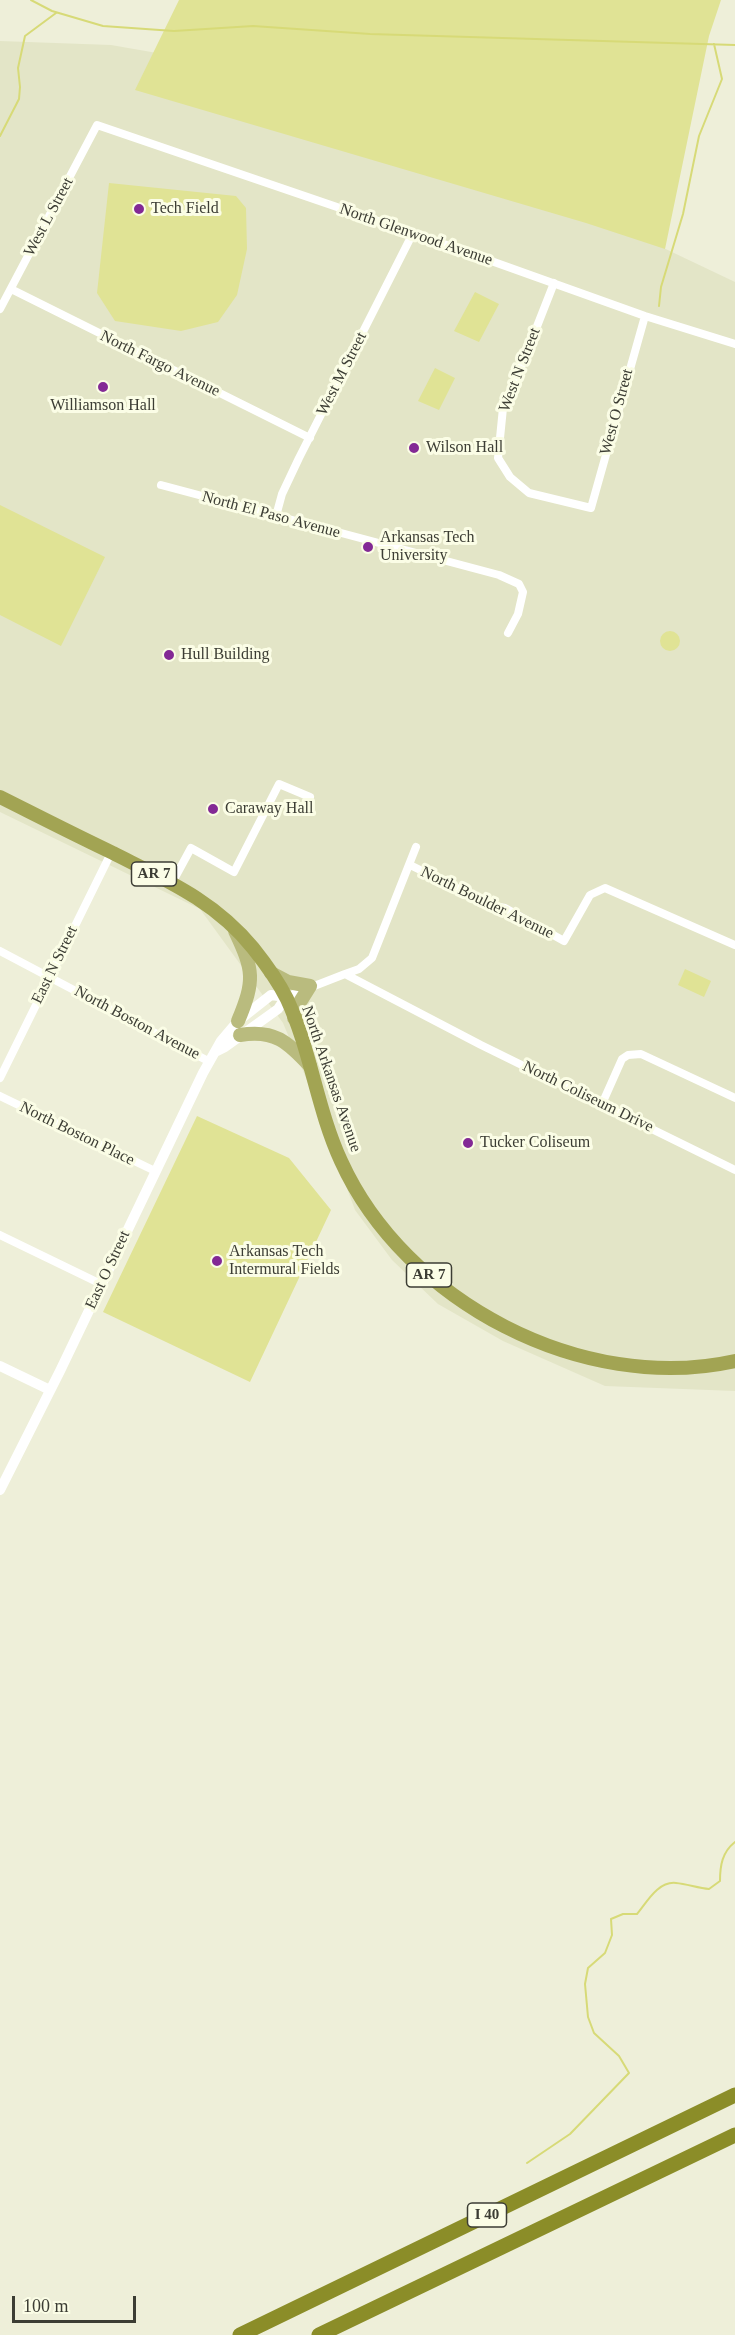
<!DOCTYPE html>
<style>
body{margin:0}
#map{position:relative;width:735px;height:2335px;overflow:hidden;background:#eeefd9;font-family:"Times New Roman",serif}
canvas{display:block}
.scale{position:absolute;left:12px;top:2296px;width:124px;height:27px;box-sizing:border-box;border:3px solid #3c3d34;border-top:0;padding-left:8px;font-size:18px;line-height:21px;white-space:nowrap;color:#3c3d34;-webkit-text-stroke:4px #fbfde6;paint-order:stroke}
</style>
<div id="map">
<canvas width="735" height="2335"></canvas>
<div class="scale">100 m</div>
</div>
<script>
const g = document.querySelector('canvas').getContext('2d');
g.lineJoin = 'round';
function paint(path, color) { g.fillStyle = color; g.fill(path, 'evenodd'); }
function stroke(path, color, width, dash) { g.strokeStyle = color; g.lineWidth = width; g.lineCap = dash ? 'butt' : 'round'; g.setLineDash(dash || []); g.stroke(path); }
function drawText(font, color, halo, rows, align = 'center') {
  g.font = font + ' "Times New Roman",serif'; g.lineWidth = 6; g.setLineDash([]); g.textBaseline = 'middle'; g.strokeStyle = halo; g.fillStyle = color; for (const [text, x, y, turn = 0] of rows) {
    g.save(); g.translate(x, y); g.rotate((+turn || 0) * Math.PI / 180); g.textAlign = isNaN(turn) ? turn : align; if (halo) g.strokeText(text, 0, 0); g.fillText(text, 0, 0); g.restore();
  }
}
const built = new Path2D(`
 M 0,41 L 111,45 L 157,53 L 632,233 L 735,282 L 735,1391 L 605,1386 L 503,1341 L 438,1304 L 392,1260 L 355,1210 L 306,1078 L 283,1023 L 200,909 L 0,812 Z`);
const green = new Path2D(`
 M 179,0 L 721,0 L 709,36 L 665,249 L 586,223 L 135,90 Z
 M 109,183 L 236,196 L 246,208 L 247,249 L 237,295 L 218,322 L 181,331 L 115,321 L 97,293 Z
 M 475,292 L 499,304 L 479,342 L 454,331 Z
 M 435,368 L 455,378 L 439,410 L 418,401 Z
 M 0,505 L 105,557 L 61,646 L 0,615 Z
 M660 641a10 10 0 1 1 20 0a10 10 0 1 1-20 0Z
 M 685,969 L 711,981 L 704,997 L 678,985 Z
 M 197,1116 L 289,1158 L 331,1210 L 250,1382 L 103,1312 Z`);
const stream = new Path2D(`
 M 31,0 L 52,11 L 103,26 L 174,31 L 253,26 L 370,34 L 735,45
 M 0,136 L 19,99 L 20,87 L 18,68 L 25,36 L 56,13
 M 659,306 L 661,287 L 683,214 L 699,136 L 722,79 L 714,44
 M 527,2163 L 570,2134 L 629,2073 L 619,2056 L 594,2033 L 588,2017 L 585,1984 L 588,1968 L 605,1953 L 612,1935 L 611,1919 L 623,1914 L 637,1914 C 647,1902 658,1881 676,1883 C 687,1884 698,1888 709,1889 L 720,1881 C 720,1866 722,1852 735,1842`);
const minor = new Path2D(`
 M 554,283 L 523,362 L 503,408 L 498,458 L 510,477 L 529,493 L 591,508 L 645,316
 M 11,289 L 310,438
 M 0,309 L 97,125 L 413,233 L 645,316 L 735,344
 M 161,485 L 499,575 L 519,584 L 523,592 L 518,614 L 508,633
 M 276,516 L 282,494 L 299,458 L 413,233
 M 410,865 L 494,906 L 505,908 L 564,941 L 590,895 L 605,888 L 735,945
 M 172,883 L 191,848 L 234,872 L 279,784 L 310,797
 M 0,951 L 210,1062
 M 345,974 L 359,969 L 372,958 L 416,847
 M 286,997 L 345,974 L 481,1045 L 735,1170
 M 0,1078 L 111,853
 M 0,1096 L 155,1171
 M 602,1104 L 622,1059 L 628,1055 L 641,1054 L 735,1098
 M 0,1235 L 101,1284`);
const tertiary = new Path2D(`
 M 0,1366 L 50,1390
 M 0,1490 L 60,1371 L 203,1073 L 221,1041 L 238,1021 L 271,995 L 286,997 L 278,1009 L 225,1047 L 217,1051`);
const primary = new Path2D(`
 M 235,931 C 254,971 255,980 238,1021
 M 271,973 L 288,982 L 310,986 L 300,1002 L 294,1018
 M 240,1035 C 274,1029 288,1042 310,1066`);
const trunk = new Path2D(`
 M 0,797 C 38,816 75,835 113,853 C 166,880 215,901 253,948 C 265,963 278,981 287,999 C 311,1051 317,1109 341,1161 C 405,1302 583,1395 735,1361`);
const motorway = new Path2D(`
 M 240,2335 L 735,2095
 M 319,2335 L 735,2135`);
const markers = [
 [139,209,6,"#832995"],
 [103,387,6,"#832995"],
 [414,448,6,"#832995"],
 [368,547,6,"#832995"],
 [169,655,6,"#832995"],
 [213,809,6,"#832995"],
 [468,1143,6,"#832995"],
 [217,1261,6,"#832995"]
];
const shields = [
 [154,874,45],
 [429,1275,45],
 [487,2215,39]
];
const shieldNames = [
 ["AR 7",154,874],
 ["AR 7",429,1275],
 ["I 40",487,2215]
];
const poiNames = [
 ["Tech Field",151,209],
 ["Williamson Hall",103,406,"center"],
 ["Wilson Hall",426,448],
 ["Arkansas Tech",380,538],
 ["University",380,556],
 ["Hull Building",181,655],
 ["Caraway Hall",225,809],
 ["Tucker Coliseum",480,1143],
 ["Arkansas Tech",229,1252],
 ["Intermural Fields",229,1270]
];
const streetNames = [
 ["West L Street",49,217,-62],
 ["North Glenwood Avenue",416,235,19],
 ["North Fargo Avenue",160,364,26],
 ["West N Street",520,370,-69],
 ["West M Street",342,374,-63],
 ["West O Street",617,412,-75],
 ["North El Paso Avenue",271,515,15],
 ["North Boulder Avenue",487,903,26],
 ["East N Street",55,965,-64],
 ["North Boston Avenue",137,1023,28],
 ["North Arkansas Avenue",331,1079,71],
 ["North Coliseum Drive",588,1097,26],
 ["North Boston Place",77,1134,26],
 ["East O Street",108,1270,-65]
];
paint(built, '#e3e5c7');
paint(green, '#e0e395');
stroke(stream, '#d7da77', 2);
stroke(minor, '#fff', 8);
stroke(tertiary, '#fff', 10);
stroke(primary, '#b9bb7e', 14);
stroke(trunk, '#a2a453', 14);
stroke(motorway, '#8b8d28', 15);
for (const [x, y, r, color] of markers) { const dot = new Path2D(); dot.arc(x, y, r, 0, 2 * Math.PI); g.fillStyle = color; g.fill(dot); stroke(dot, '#fbfde6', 2); }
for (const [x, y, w] of shields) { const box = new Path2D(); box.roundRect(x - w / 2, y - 12, w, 24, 4.5); g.fillStyle = '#fbfde6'; g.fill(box); stroke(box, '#3c3d34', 1.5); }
drawText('bold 15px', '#3c3d34', null, shieldNames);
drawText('16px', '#3c3d34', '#fbfde6', poiNames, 'left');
drawText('16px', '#3c3d34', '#fbfde6', streetNames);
</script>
